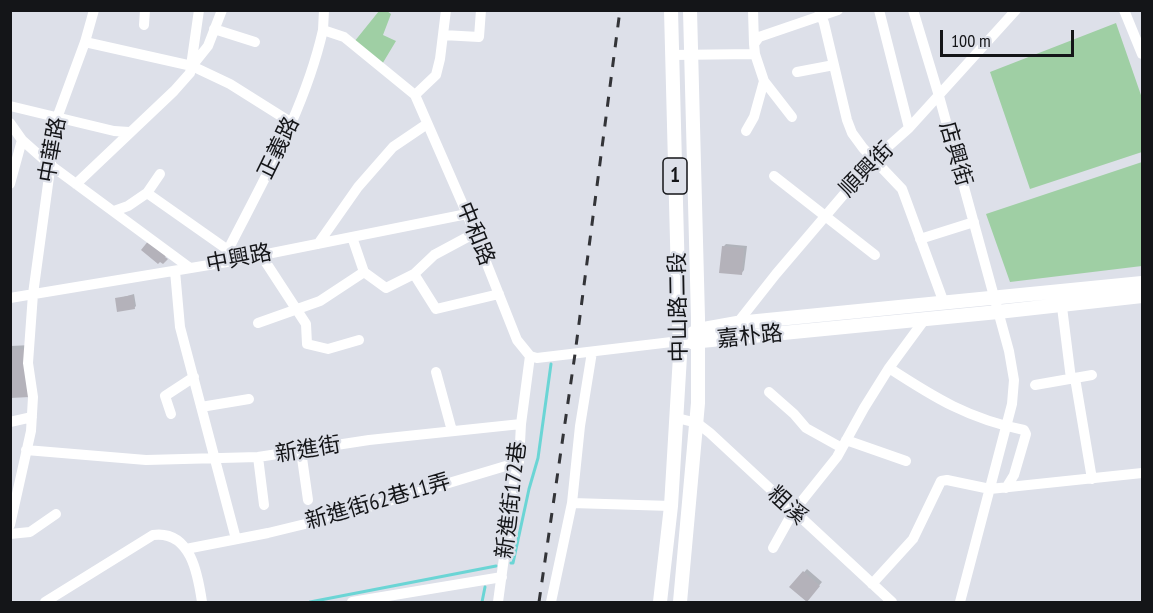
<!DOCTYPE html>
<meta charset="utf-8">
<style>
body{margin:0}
#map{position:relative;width:1153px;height:613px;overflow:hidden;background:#dde0e9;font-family:"PT Sans Narrow",sans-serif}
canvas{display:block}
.frame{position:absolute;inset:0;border:12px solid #141518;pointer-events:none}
.scale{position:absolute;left:940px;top:30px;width:134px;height:27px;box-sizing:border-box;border:3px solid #141518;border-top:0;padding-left:8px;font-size:18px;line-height:21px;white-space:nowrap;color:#141518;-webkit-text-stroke:4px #dde0e9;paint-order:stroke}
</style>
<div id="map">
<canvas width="1153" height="613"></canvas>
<div class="frame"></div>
<div class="scale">100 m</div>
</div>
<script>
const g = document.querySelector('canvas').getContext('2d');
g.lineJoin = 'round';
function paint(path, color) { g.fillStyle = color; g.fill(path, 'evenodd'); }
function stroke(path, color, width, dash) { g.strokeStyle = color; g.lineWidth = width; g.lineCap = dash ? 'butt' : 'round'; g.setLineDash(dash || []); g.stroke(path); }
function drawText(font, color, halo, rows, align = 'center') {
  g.font = font + ' "PT Sans Narrow","Noto Sans TC",sans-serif'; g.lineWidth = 4.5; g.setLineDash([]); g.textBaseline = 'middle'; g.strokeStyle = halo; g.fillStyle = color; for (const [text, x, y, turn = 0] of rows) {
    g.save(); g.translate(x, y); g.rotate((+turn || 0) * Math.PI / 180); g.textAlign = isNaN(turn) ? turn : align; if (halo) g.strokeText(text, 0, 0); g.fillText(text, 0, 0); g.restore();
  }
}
const green = new Path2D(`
 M 379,11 L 387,11 L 391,14 L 383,35 L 396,41 L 381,66 L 354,42 Z
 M 1116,23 L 1142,98 L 1142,152 L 1030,189 L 990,72 Z
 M 1142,162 L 1142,266 L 1010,282 L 986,214 Z`);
const shadow = new Path2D(`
 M 726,244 L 747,246 L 744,270 L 741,274 L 723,247 Z
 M 134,294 L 136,306 L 134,308 L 117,299 Z
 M 32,345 L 10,396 L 10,346 Z
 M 807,569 L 822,582 L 807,600 L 791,587 Z`);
const stream = new Path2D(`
 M 511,563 L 513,563 L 529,489 L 538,458 L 551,364
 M 310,602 L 496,566
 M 482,602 L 485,587`);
const building = new Path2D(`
 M 149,240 L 167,255 L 165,257 L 168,259 L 163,264 L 160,262 L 158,264 L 141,250 Z
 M 722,246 L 744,248 L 742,275 L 719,273 Z
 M 133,295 L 135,309 L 117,312 L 115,298 Z
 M 28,349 L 30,397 L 10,398 L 10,350 Z
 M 803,571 L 820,586 L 807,602 L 789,587 Z`);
const minor = new Path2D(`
 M 324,10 L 323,30 L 344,37 L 415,95 L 467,214 L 517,340 L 530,356 L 537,358 L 680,341
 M 753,10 L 754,44
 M 819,10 L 824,23 L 847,120 L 852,133 L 863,148 L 902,189 L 944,303
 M 879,10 L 909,128
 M 913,10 L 939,96 L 1009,351 L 1014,380 L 1012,404 L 960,602
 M 1124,10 L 1142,54
 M 144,25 L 145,10
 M 214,29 L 255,42
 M 443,35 L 479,37 L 481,10
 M 85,42 L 192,66 L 230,84 L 292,123
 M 671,55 L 755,54 L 754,44 L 759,37 L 838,10
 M 192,66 L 208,46 L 222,10
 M 797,72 L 834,65
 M 764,81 L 792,117
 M 415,95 L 436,75 L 440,59 L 446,10
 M 10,106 L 114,131 L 129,132
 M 10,123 L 22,140 L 49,164 L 190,268
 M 746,131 L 754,117 L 764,81 L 755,54
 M 774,176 L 875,255
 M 10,184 L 22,140
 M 76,184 L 174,91 L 190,73 L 199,10
 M 147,193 L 160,174
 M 114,211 L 128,206 L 147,193 L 228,250
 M 920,239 L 974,222
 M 318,244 L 358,187 L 393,147 L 427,124
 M 261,255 L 306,324 L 307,344 L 328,349 L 359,340
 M 227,262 L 228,250 C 264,179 305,109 323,30
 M 175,271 L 180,327 L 236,539
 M 364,272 L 386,288 L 414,274 L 434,255 L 475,233
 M 414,274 L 436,309 L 499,294
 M 10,298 L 227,262 L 467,214
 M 1061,299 L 1071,379
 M 258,323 L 320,301 L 364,272 L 352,237
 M 735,326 L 776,274 L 874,159 L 909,128 L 1016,10
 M 889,368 C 935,398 969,419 1024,430 L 1026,434 L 1014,475 L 1006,488
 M 436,372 L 452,431
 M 1075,378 L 1092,479
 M 1035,385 L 1092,375
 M 769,392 L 794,414 L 806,428 L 842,448
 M 201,407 L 249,399
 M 171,414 L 165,396 L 194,377
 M 677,418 L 697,423 L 710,433 L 892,602
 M 10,422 L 32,417
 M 846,440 L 906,461
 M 26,450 L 146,460 L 258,457 L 369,440 L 521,424
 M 301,451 L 308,500
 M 258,457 L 264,505
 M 572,503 L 671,506
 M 10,525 L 31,431 L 33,397 L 28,363 L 33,294 L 57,118 L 85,42 L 94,10
 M 10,534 L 30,532 L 56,514
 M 773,548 L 793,512 L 837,457 L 864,408 L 889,368 L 925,319
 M 186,549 L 268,533 L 342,515 L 519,462
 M 872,584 L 913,539 L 941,481 L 947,480 L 990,489 L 1142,473
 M 45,602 L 153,535 C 191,530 198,575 202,602
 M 352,602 L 502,577
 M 498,602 L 515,476 L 519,462 L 521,424 L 530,356
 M 551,602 L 572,503 L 580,426 L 592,352`);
const major = new Path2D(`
 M 692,334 L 698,330 L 737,323 L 1142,283
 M 691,342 L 998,312 L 1142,296
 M 660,602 L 671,506 L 680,356 L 671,10
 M 680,602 L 698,403 L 698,318 L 690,10`);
const rail = new Path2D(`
 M 539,602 L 575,354 L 620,10`);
const shields = [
 [675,176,24]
];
const shieldNames = [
 ["1",675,176]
];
const streetNames = [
 ["正義路",279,148,-64],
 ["中華路",53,150,-80],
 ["店興街",955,154,74],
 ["順興街",867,170,-46],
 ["中和路",475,234,68],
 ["中興路",239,259,-11],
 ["中山路二段",679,307,-91],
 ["嘉朴路",750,337,-6],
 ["新進街",308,450,-9],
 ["新進街172巷",512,500,-83],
 ["新進街62巷11弄",378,502,-16],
 ["粗溪",787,506,43]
];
paint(green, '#9fcfa4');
paint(shadow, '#0003');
stroke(stream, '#6bd5d5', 3);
paint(building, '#b4b2ba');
stroke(minor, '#fff', 10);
stroke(major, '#fff', 14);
stroke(rail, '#333438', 3, [10, 10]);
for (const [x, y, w] of shields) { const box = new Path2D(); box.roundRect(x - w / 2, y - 18, w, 36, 4.5); g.fillStyle = '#dde0e9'; g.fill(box); stroke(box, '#141518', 1.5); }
drawText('bold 21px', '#141518', null, shieldNames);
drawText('22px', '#141518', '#dde0e9', streetNames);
</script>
